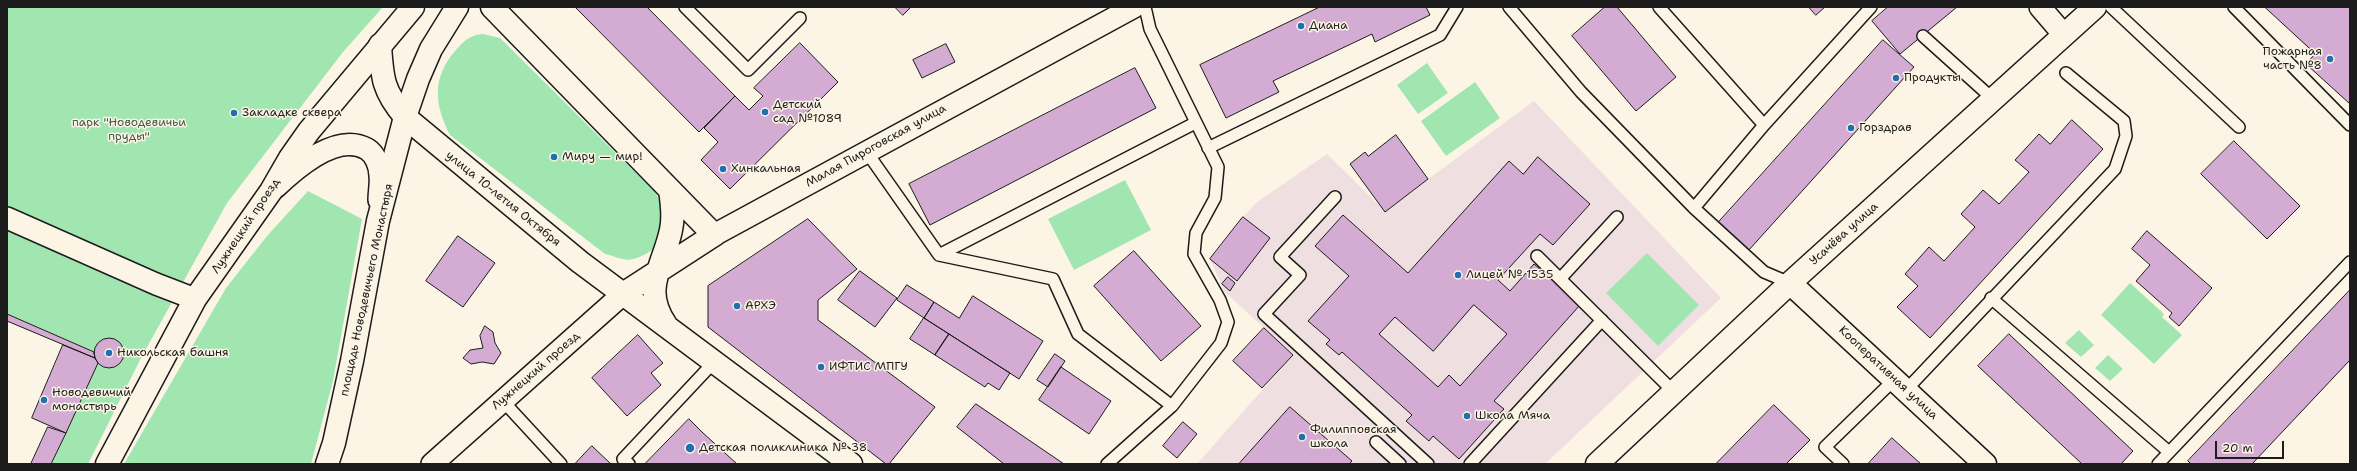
<!DOCTYPE html>
<meta charset="utf-8">
<style>
body{margin:0}
#map{position:relative;width:2357px;height:471px;overflow:hidden;background:#fcf5e5;font-family:"Shantell Sans",sans-serif}
canvas{display:block}
.frame{position:absolute;inset:0;border:8px solid #1c1c1c;pointer-events:none}
.scale{position:absolute;left:2215px;top:441px;width:69px;height:18px;box-sizing:border-box;border:2px solid #1c1c1c;border-top:0;padding-left:5px;font-size:12px;line-height:14px;white-space:nowrap;color:#1c1c1c;-webkit-text-stroke:3px #fcf5e5;paint-order:stroke}
</style>
<div id="map">
<canvas width="2357" height="471"></canvas>
<div class="frame"></div>
<div class="scale">20 m</div>
</div>
<script>
const g = document.querySelector('canvas').getContext('2d');
g.lineJoin = 'round';
function paint(path, color) { g.fillStyle = color; g.fill(path, 'evenodd'); }
function stroke(path, color, width, dash) { g.strokeStyle = color; g.lineWidth = width; g.lineCap = dash ? 'butt' : 'round'; g.setLineDash(dash || []); g.stroke(path); }
function drawText(font, color, halo, rows, align = 'center') {
  g.font = font + ' "Shantell Sans",sans-serif'; g.lineWidth = 3; g.setLineDash([]); g.textBaseline = 'middle'; g.strokeStyle = halo; g.fillStyle = color; for (const [text, x, y, turn = 0] of rows) {
    g.save(); g.translate(x, y); g.rotate((+turn || 0) * Math.PI / 180); g.textAlign = isNaN(turn) ? turn : align; if (halo) g.strokeText(text, 0, 0); g.fillText(text, 0, 0); g.restore();
  }
}
const built = new Path2D(`
 M 1534,101 L 1721,298 L 1545,464 L 1197,464 L 1293,355 L 1224,291 L 1210,259 L 1243,217 L 1257,202 L 1327,154 L 1385,211 Z`);
const green = new Path2D(`
 M 7,7 L 383,7 L 343,52 L 227,203 L 141,358 L 88,464 L 51,464 L 98,363 L 102,366 L 114,367 L 123,360 L 123,348 C 118,338 109,336 99,342 L 94,352 L 7,314 Z
 M 483,34 L 500,38 L 656,193 C 666,214 670,243 644,255 C 637,258 631,261 623,259 C 617,258 611,255 605,254 L 450,135 C 434,104 432,78 455,51 C 464,41 469,35 483,34 Z
 M 1427,63 L 1448,93 L 1418,114 L 1397,85 Z
 M 1475,82 L 1500,118 L 1446,156 L 1421,121 Z
 M 1125,180 L 1151,230 L 1074,270 L 1048,219 Z
 M 308,191 L 362,219 L 333,381 L 311,464 L 124,464 L 226,288 L 267,236 Z
 M 1647,253 L 1699,305 L 1658,346 L 1606,293 Z
 M 2130,283 L 2164,314 L 2162,317 L 2182,335 L 2154,364 L 2101,315 Z
 M 2079,330 L 2094,345 L 2081,357 L 2065,343 Z
 M 2108,355 L 2123,369 L 2110,381 L 2095,368 Z`);
const building = new Path2D(`
 M 577,7 L 647,7 L 735,96 L 699,132 L 576,8 Z
 M 895,7 L 911,7 L 903,15 Z
 M 1320,7 L 1426,7 L 1430,15 L 1375,42 L 1372,34 L 1273,81 L 1279,92 L 1226,118 L 1200,65 Z
 M 1605,7 L 1617,7 L 1676,77 L 1636,111 L 1572,36 Z
 M 1809,7 L 1825,7 L 1816,15 Z
 M 1888,7 L 1957,7 L 1900,54 L 1872,21 Z
 M 2265,7 L 2348,7 L 2350,9 L 2350,104 L 2306,64 L 2315,54 Z
 M 1883,40 L 1914,67 L 1748,251 L 1717,224 Z
 M 800,43 L 838,82 L 730,189 L 701,160 L 718,142 L 704,128 L 735,96 L 749,110 L 763,96 L 754,88 Z
 M 946,44 L 955,62 L 922,78 L 913,60 Z
 M 1135,68 L 1156,108 L 930,225 L 909,184 Z
 M 2072,120 L 2103,149 L 1930,338 L 1897,307 L 1918,286 L 1905,274 L 1929,247 L 1944,261 L 1975,227 L 1961,214 L 1983,190 L 1999,204 L 2029,172 L 2015,160 L 2039,134 L 2050,144 Z
 M 1396,135 L 1428,179 L 1385,212 L 1350,164 L 1365,152 L 1368,156 Z
 M 2234,141 L 2300,206 L 2267,239 L 2201,174 Z
 M 1538,157 L 1590,204 L 1553,245 L 1540,234 L 1498,280 L 1510,291 L 1534,264 L 1580,305 L 1494,401 L 1504,409 L 1459,459 L 1433,436 L 1429,441 L 1406,421 L 1412,415 L 1342,352 L 1339,355 L 1326,344 L 1330,340 L 1308,321 L 1349,276 L 1315,246 L 1343,215 L 1408,273 L 1509,161 L 1523,174 ZM 1474,305 L 1507,334 L 1460,386 L 1449,375 L 1438,387 L 1379,334 L 1395,317 L 1433,351 Z
 M 1243,217 L 1270,238 L 1237,281 L 1210,259 Z
 M 808,219 L 857,269 L 818,300 L 818,320 L 935,407 L 889,464 L 886,464 L 708,327 L 708,286 Z
 M 2147,231 L 2212,288 L 2179,326 L 2169,317 L 2172,313 L 2136,281 L 2150,265 L 2132,249 Z
 M 458,236 L 495,263 L 463,307 L 426,281 Z
 M 1134,251 L 1201,326 L 1161,361 L 1094,286 Z
 M 860,271 L 897,298 L 875,327 L 838,300 Z
 M 1228,277 L 1235,283 L 1230,291 L 1222,284 Z
 M 907,285 L 934,302 L 924,318 L 897,300 Z
 M 2350,290 L 2350,360 L 2252,464 L 2191,464 L 2188,461 Z
 M 973,296 L 1043,341 L 1019,379 L 924,318 L 934,302 L 959,318 Z
 M 7,314 L 94,352 L 95,358 L 7,321 Z
 M 924,318 L 949,334 L 935,355 L 910,339 Z
 M 485,326 L 493,332 L 495,343 L 501,353 L 494,364 L 482,362 L 471,364 L 463,358 L 470,350 L 483,348 L 480,336 Z
 M 1264,328 L 1293,355 L 1262,388 L 1233,361 Z
 M 949,334 L 1010,373 L 999,390 L 988,383 L 985,387 L 935,355 Z
 M 2009,334 L 2133,451 L 2121,464 L 2082,464 L 1978,366 Z
 M 638,335 L 663,363 L 651,373 L 661,385 L 627,416 L 592,378 Z
 M94 353a15 15 0 1 1 30 0a15 15 0 1 1-30 0Z
 M 63,345 L 95,358 L 98,363 L 66,433 L 32,418 Z
 M 1055,354 L 1065,361 L 1048,387 L 1037,380 Z
 M 1061,367 L 1111,401 L 1089,434 L 1039,400 Z
 M 976,404 L 1064,464 L 1004,464 L 957,427 Z
 M 1774,405 L 1810,440 L 1786,464 L 1716,464 Z
 M 1290,407 L 1352,461 L 1349,464 L 1239,464 Z
 M 689,419 L 702,432 L 737,464 L 645,464 Z
 M 1183,422 L 1197,434 L 1177,458 L 1163,446 Z
 M 48,427 L 66,433 L 51,464 L 31,464 Z
 M 1892,438 L 1921,464 L 1868,464 Z
 M 592,446 L 611,464 L 575,464 Z`);
const service = new Path2D(`
 M 685,7 L 748,70 L 800,18
 M 1509,7 L 1581,92 L 1694,208 L 1764,272 L 1790,283
 M 1659,7 L 1764,125
 M 2111,7 L 2239,127
 M 2234,7 L 2350,125
 M 1923,36 L 1993,99
 M 1208,148 L 1440,35 L 1457,7
 M 866,151 L 939,255 L 1195,123
 M 1335,197 L 1280,257 L 1300,275 L 1264,314 L 1428,464
 M 1694,208 L 1764,125 L 1871,7
 M 939,255 L 1053,279 L 1078,334 L 1172,406 L 1221,343 L 1228,322 L 1220,300 L 1194,254 L 1196,233 L 1215,198 L 1218,167 L 1150,29 L 1145,7
 M 1537,256 L 1674,392
 M 1560,279 L 1617,217
 M 1991,298 L 2169,452
 M 1906,390 L 2115,169 L 2126,136 L 2124,121 L 2066,73
 M 502,400 L 561,464
 M 1376,442 L 1400,464
 M 629,464 L 623,459 L 715,361
 M 1107,464 L 1172,406
 M 1470,464 L 1602,320
 M 1843,464 L 1825,447 L 1895,379
 M 2158,464 L 2350,262`);
const minor = new Path2D(`
 M 2040,7 L 2064,35
 M 276,187 C 296,168 337,132 367,149 C 375,154 380,166 380,176 C 381,184 379,192 379,200
 M 7,218 L 156,284 L 195,299
 M 714,235 L 1134,7
 M 432,464 L 623,294`);
const tertiary = new Path2D(`
 M 492,7 L 714,235 L 623,294
 M 380,45 C 382,78 383,91 405,117 L 580,262 L 851,464
 M 1790,283 L 1985,464
 M 666,325 C 641,288 663,268 671,230 C 674,217 672,203 670,190
 M 1597,464 L 1790,283 L 2095,7`);
const secondary = new Path2D(`
 M 107,464 L 195,299 L 271,191 L 290,158 L 309,131 L 413,7
 M 327,464 L 334,443 L 352,361 L 378,221 L 405,117 L 418,79 L 431,49 L 457,7`);
const markers = [
 [1301,26,4,"#1f6fb2"],
 [2330,59,4,"#1f6fb2"],
 [1896,78,4,"#1f6fb2"],
 [765,112,4,"#1f6fb2"],
 [234,113,4,"#1f6fb2"],
 [1851,128,4,"#1f6fb2"],
 [554,157,4,"#1f6fb2"],
 [723,169,4,"#1f6fb2"],
 [1458,275,4,"#1f6fb2"],
 [737,306,4,"#1f6fb2"],
 [109,353,4,"#1f6fb2"],
 [821,367,4,"#1f6fb2"],
 [44,400,4,"#1f6fb2"],
 [1467,416,4,"#1f6fb2"],
 [1302,437,4,"#1f6fb2"],
 [690,448,5,"#1f6fb2"]
];
const poiNames = [
 ["Диана",1309,26],
 ["Пожарная",2322,52,"right"],
 ["часть №8",2322,66,"right"],
 ["Продукты",1904,78],
 ["Детский",773,105],
 ["сад №1089",773,119],
 ["Закладке сквера",242,113],
 ["Горздрав",1859,128],
 ["Миру — мир!",562,157],
 ["Хинкальная",731,169],
 ["Лицей № 1535",1466,275],
 ["АРХЭ",745,306],
 ["Никольская башня",117,353],
 ["ИФТИС МПГУ",829,367],
 ["Новодевичий",52,393],
 ["монастырь",52,407],
 ["Школа Мяча",1475,416],
 ["Филипповская",1310,430],
 ["школа",1310,444],
 ["Детская поликлиника № 38",699,448]
];
const parkNames = [
 ["парк \"Новодевичьи",129,123],
 ["пруды\"",129,137]
];
const streetNames = [
 ["Малая Пироговская улица",876,146,-29],
 ["улица 10-летия Октября",503,199,39],
 ["Лужнецкий проезд",246,226,-56],
 ["Усачёва улица",1844,234,-42],
 ["площадь Новодевичьего Монастыря",367,290,-78],
 ["Лужнецкий проезд",536,371,-41],
 ["Кооперативная улица",1888,373,43]
];
paint(built, '#f0dfe0');
paint(green, '#a1e6b1');
paint(building, '#d4acd3');
stroke(building, '#1c1c1c', 1);
stroke(service, '#1c1c1c', 14);
stroke(minor, '#1c1c1c', 24);
stroke(tertiary, '#1c1c1c', 25);
stroke(secondary, '#1c1c1c', 25);
stroke(service, '#fcf5e5', 11);
stroke(minor, '#fcf5e5', 21);
stroke(tertiary, '#fcf5e5', 22);
stroke(secondary, '#fcf5e5', 22);
for (const [x, y, r, color] of markers) { const dot = new Path2D(); dot.arc(x, y, r, 0, 2 * Math.PI); g.fillStyle = color; g.fill(dot); stroke(dot, '#fcf5e5', 1.5); }
drawText('12px', '#1c1c1c', '#fcf5e5', poiNames, 'left');
drawText('12px', '#445949', '#fcf5e5', parkNames);
drawText('12px', '#1c1c1c', '#fcf5e5', streetNames);
</script>
